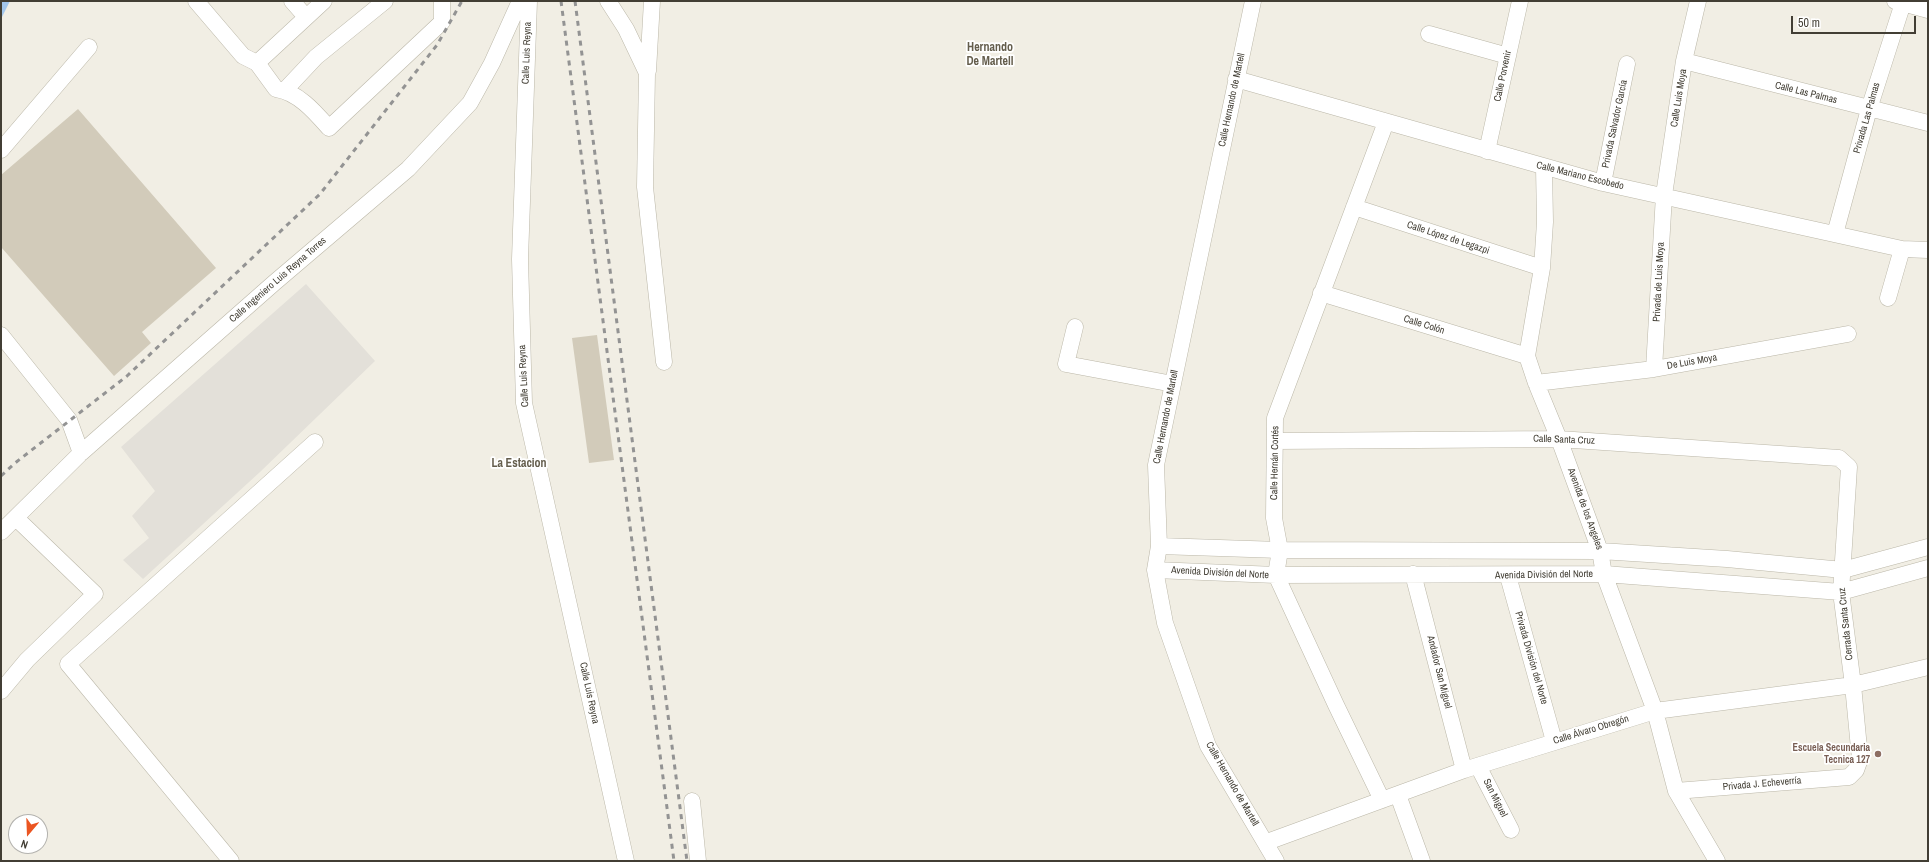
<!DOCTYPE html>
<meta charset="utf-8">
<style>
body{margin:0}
#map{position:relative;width:1929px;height:862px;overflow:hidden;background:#f1eee4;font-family:"Archivo Narrow",sans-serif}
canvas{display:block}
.frame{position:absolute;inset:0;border:2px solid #423e34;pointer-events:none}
.north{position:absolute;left:8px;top:814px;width:40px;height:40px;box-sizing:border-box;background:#fff;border:1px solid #b3b2ae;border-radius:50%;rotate:199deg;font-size:11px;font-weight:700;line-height:16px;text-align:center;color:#423e34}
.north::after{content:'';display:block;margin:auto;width:14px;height:18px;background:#eb5521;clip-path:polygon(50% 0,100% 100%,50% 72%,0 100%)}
.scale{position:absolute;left:1791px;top:16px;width:125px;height:18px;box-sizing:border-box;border:2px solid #423e34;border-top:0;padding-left:5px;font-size:12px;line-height:14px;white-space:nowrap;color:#423e34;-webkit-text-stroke:3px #fff;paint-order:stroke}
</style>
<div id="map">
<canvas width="1929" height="862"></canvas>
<div class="frame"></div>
<div class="north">N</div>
<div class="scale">50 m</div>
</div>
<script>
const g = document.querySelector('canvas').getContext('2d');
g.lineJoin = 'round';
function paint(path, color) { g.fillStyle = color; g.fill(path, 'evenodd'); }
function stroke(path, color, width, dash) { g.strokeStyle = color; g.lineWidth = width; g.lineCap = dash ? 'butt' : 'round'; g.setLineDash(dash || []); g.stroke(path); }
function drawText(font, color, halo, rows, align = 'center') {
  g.font = font + ' "Archivo Narrow",sans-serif'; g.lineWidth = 3.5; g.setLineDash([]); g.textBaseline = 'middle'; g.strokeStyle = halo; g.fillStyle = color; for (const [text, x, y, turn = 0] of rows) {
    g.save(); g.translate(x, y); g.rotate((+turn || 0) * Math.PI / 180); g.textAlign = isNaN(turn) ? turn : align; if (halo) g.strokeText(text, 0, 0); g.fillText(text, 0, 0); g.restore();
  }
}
const industrial = new Path2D(`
 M 306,284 L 375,361 L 260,472 L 143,579 L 123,560 L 149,538 L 132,516 L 155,491 L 121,447 Z`);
const water = new Path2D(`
 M 1,1 L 10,1 L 1,19 Z`);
const building = new Path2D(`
 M 78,109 L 216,268 L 142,332 L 151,343 L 114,376 L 1,247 L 1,175 Z
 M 597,335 L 614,460 L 589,463 L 572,338 Z`);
const minor = new Path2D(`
 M 196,1 L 243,56 L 257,63 L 276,89 C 298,92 315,112 329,128 L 442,22 L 442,1
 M 292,1 L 306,17
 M 529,1 L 520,259 L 524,403 L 626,861
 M 608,1 L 626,29 L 647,73 L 645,187 L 664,362
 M 1253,1 L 1156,465 L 1159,546 L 1155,570 L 1165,623 L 1208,746 L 1276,861
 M 1895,1 L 1928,10
 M 1429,34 L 1508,56
 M 1684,61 L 1928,123
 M 257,63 L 324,1
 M 648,71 L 652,1
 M 1236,79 L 1603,183 L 1902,249 L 1928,250
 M 285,90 L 316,57 L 385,1
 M 1,150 L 89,47
 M 1487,151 L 1520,1
 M 1544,167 L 1545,222 L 1542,268 L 1527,356 L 1536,383 L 1559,439 L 1600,551 L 1604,574 L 1655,711 L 1676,791 L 1717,861
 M 1603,183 L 1627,64
 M 1354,207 L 1542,268
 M 1835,234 L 1869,109 L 1903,3
 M 1321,293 L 1527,356
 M 1888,298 L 1902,249
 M 1075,327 L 1066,364 L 1173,384
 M 1,335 L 69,420 L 81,453
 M 1654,369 L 1664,195 L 1684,61 L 1698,1
 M 1536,383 L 1654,369 L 1848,334
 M 1275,441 L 1559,439 L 1839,458 L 1849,467 L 1841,592 L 1853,685 L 1860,759 L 1856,770 L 1849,777 L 1676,791
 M 1,532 L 81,453 L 274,283 L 408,169 L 470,103 L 492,63 L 520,1
 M 1159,546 L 1280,550 L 1600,551 L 1727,559 L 1843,570 L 1928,547
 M 1155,570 L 1276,575 L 1604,574 L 1841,592 L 1928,568
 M 1413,574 L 1464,770
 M 1508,576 L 1554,741
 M 1,691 L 27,660 L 95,594 L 16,518
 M 1478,766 L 1511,830
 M 1398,795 L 1422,861
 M 1382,800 L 1336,705 L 1276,575 L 1280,550 L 1274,518 L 1275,418 L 1386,122
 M 692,801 L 698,861
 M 1267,842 L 1464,770 L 1655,711 L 1853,685 L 1928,667
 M 231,861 L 68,664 L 315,442`);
const rail = new Path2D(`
 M 561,1 L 674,861
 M 575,1 L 687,861
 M 1,476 L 15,463 L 127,376 L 320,194 L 437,45 L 462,1`);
const markers = [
 [1878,754,4,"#8d6e63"]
];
const streetNames = [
 ["Calle Luis Reyna",527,53,-88],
 ["Calle Porvenir",1503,76,-78],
 ["Calle Las Palmas",1806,93,14],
 ["Calle Luis Moya",1679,98,-81],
 ["Calle Hernando de Martell",1232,100,-78],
 ["Privada Las Palmas",1867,118,-74],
 ["Privada Salvador García",1615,124,-78],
 ["Calle Mariano Escobedo",1580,176,14],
 ["Calle López de Legazpi",1448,238,18],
 ["Calle Ingeniero Luis Reyna Torres",278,280,-41],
 ["Privada de Luis Moya",1659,282,-87],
 ["Calle Colón",1424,325,17],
 ["De Luis Moya",1692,362,-10],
 ["Calle Luis Reyna",524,376,-93],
 ["Calle Hernando de Martell",1166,417,-79],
 ["Calle Santa Cruz",1564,440,2],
 ["Calle Hernán Cortés",1275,463,-89],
 ["Avenida de los Angeles",1585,509,70],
 ["Avenida División del Norte",1220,573,3],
 ["Avenida División del Norte",1544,575,-1],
 ["Cerrada Santa Cruz",1846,624,-96],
 ["Privada División del Norte",1531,658,74],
 ["Andador San Miguel",1439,672,76],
 ["Calle Luis Reyna",589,693,78],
 ["Calle Álvaro Obregón",1591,730,-17],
 ["Calle Hernando de Martell",1232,784,60],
 ["Privada J. Echeverría",1762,784,-5],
 ["San Miguel",1495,798,63]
];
const educationNames = [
 ["Escuela Secundaria",1870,748],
 ["Tecnica 127",1870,760]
];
const quarterNames = [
 ["Hernando",990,48],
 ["De Martell",990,62],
 ["La Estacion",519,464]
];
paint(industrial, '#e3e0d9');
paint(water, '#a3c6eb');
paint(building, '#d2cbba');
stroke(minor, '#bbb7a8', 17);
stroke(minor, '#fff', 16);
stroke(rail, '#939393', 3, [5, 5]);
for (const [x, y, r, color] of markers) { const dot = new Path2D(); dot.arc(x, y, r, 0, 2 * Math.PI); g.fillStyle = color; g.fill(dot); stroke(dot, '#fff', 1.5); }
drawText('10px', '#423e34', '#fff', streetNames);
drawText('bold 10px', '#785e54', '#fff', educationNames, 'right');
drawText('bold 12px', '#645d4c', '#fff', quarterNames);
</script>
